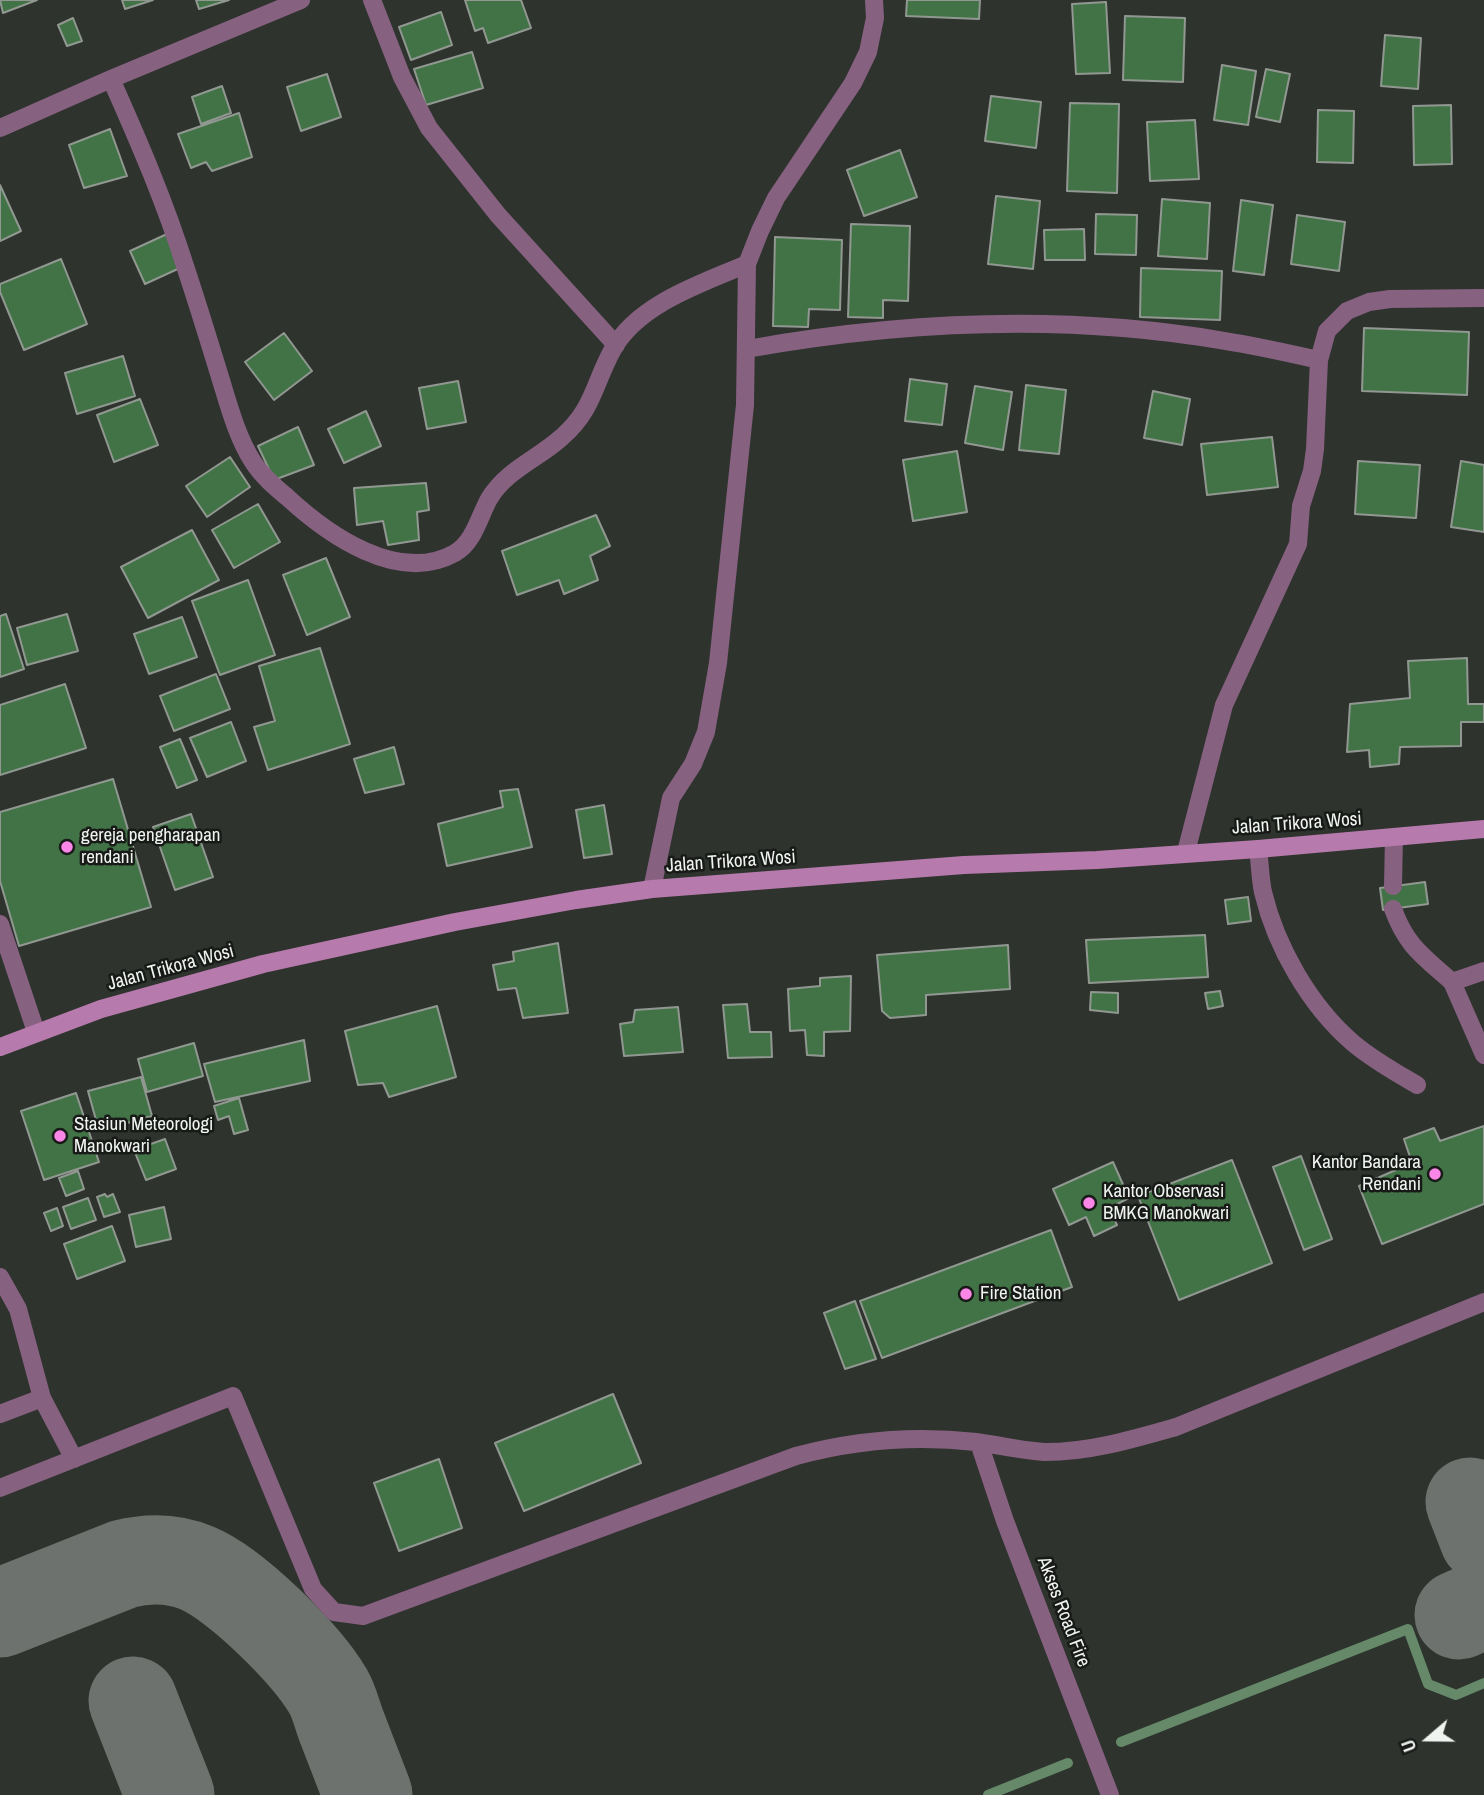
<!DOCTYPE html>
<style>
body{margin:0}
#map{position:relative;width:1484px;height:1795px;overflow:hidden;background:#2e332e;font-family:"Archivo Narrow",sans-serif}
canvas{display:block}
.north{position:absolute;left:1393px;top:1704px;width:70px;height:70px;-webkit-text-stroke:5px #181a18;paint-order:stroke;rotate:250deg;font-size:19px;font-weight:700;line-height:28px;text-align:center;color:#f0f4f0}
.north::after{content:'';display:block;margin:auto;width:24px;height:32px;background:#f0f4f0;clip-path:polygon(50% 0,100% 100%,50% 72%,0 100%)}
</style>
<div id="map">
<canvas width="1484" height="1795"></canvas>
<div class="north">U</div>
</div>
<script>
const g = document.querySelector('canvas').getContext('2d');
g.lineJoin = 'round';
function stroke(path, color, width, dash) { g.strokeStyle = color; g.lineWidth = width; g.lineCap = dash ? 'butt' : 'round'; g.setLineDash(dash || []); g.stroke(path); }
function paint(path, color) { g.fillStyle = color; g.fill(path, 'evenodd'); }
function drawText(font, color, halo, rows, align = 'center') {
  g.font = font + ' "Archivo Narrow",sans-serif'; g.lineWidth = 5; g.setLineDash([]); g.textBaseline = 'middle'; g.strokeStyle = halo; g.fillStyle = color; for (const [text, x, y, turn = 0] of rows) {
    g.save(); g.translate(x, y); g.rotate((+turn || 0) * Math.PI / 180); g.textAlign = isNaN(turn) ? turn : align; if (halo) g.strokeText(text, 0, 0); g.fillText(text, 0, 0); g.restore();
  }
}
const stream = new Path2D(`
 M 1121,1742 L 1408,1629 L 1428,1684 L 1456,1695 L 1484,1683
 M 988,1795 L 1068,1763`);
const taxiway = new Path2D(`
 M 1470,1502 L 1484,1538
 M 0,1613 L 124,1564 C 148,1558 173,1558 197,1568 C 236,1584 306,1654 328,1691 C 334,1701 337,1714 341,1725 C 350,1748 359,1772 368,1795
 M 1459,1615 L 1484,1604
 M 133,1701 L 170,1795`);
const building = new Path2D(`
 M 0,0 L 37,0 L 3,13 Z
 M 122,0 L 153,0 L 125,9 Z
 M 196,0 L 229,0 L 199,9 Z
 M 465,0 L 521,0 L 531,28 L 488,43 L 483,28 L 475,31 Z
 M 907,0 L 980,0 L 979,19 L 906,16 Z
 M 1106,2 L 1110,73 L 1076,74 L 1072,4 Z
 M 441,12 L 452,45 L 411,60 L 399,27 Z
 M 1125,16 L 1185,18 L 1183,82 L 1123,80 Z
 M 73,18 L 82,41 L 67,46 L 58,25 Z
 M 1385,35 L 1421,38 L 1418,89 L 1381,86 Z
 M 472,52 L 483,88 L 426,105 L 414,69 Z
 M 1222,65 L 1256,71 L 1248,125 L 1214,120 Z
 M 1266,69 L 1290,74 L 1280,122 L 1256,117 Z
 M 327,74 L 341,117 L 301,131 L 287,87 Z
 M 222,86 L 231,113 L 201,124 L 192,97 Z
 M 991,96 L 1041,102 L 1036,148 L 985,141 Z
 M 1070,103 L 1119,104 L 1117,193 L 1067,191 Z
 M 1451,105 L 1452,164 L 1414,165 L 1413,106 Z
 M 1318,110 L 1354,111 L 1353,163 L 1317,162 Z
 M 239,113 L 252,157 L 212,171 L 206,162 L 191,168 L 178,134 Z
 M 1195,120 L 1199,179 L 1150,181 L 1147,122 Z
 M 110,129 L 127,176 L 84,188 L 69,145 Z
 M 900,150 L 917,197 L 864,216 L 847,170 Z
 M 0,185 L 21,231 L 0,241 Z
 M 996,196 L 1040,201 L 1033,269 L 988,264 Z
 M 1162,199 L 1210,203 L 1207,259 L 1158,256 Z
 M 1241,200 L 1273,205 L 1264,275 L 1233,271 Z
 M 1096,214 L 1137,215 L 1136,255 L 1095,254 Z
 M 1297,215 L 1345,222 L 1339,271 L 1291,264 Z
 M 851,224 L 910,226 L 908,301 L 883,300 L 883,318 L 848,317 Z
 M 1084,229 L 1085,260 L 1045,260 L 1044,230 Z
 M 167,234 L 182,267 L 145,284 L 130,251 Z
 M 775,237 L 842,240 L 840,310 L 809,309 L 808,327 L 773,326 Z
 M 61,259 L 87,324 L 24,350 L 0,292 L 0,284 Z
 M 1141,268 L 1222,271 L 1220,320 L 1140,317 Z
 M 1364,328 L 1469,332 L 1467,395 L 1362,391 Z
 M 284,333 L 312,371 L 274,400 L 245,362 Z
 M 123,356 L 135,396 L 77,414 L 65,373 Z
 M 910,379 L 947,384 L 942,425 L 905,421 Z
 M 458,381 L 466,422 L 427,429 L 419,388 Z
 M 1026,385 L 1066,390 L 1059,454 L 1019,450 Z
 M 975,386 L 1012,392 L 1003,450 L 965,443 Z
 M 1153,391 L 1190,399 L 1182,445 L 1144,438 Z
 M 140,399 L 158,445 L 114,462 L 97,415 Z
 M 366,411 L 381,446 L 344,463 L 328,429 Z
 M 298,427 L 314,465 L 274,480 L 258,446 Z
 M 1272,437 L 1278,487 L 1207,495 L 1201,444 Z
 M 957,451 L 967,512 L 913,521 L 903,460 Z
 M 230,457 L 250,487 L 207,517 L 186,486 Z
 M 1358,461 L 1420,465 L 1416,518 L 1355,514 Z
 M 1461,461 L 1484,465 L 1484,532 L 1451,527 Z
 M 426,483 L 429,510 L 417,512 L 419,540 L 388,545 L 383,521 L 357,525 L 354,488 Z
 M 258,504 L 280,542 L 234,568 L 212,530 Z
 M 596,515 L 610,546 L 590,556 L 598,580 L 564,594 L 559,580 L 517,595 L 502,551 Z
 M 192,530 L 219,580 L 148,618 L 121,567 Z
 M 326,558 L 350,617 L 307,635 L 283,575 Z
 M 248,580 L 275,655 L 220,675 L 192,601 Z
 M 6,614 L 24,669 L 0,677 L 0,616 Z
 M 67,614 L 78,651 L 27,665 L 17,628 Z
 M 182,617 L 197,657 L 149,674 L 134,634 Z
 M 320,648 L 350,744 L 268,770 L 254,727 L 275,721 L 259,666 Z
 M 1467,658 L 1468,704 L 1484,704 L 1484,722 L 1461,722 L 1461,746 L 1400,747 L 1399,764 L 1370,767 L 1369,750 L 1347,752 L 1350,704 L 1410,698 L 1408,661 Z
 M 216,674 L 230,709 L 174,731 L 160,696 Z
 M 65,684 L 86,748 L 0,775 L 0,705 Z
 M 231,722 L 246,761 L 207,777 L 190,738 Z
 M 180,739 L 197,780 L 177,788 L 160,747 Z
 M 394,747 L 404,784 L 365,793 L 354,759 Z
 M 113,779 L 151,907 L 19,946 L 0,881 L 0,812 Z
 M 518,789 L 532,847 L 447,866 L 438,824 L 503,807 L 500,791 Z
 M 604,805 L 612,854 L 584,858 L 576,810 Z
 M 191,814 L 213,877 L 175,890 L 153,827 Z
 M 1425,882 L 1428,904 L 1383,910 L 1380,888 Z
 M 1248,897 L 1251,921 L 1228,924 L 1225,900 Z
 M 1205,935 L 1208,977 L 1089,983 L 1086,940 Z
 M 558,943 L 568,1013 L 523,1018 L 516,988 L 498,990 L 493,965 L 514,961 L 513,952 Z
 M 1008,945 L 1010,989 L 926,995 L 926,1015 L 890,1018 L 882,1011 L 877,955 Z
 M 851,976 L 850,1031 L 824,1032 L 824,1056 L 807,1055 L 805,1030 L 790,1031 L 788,989 L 820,986 L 820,978 Z
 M 1220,991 L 1223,1006 L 1208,1009 L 1205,993 Z
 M 1091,992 L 1118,993 L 1118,1013 L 1090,1010 Z
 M 747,1004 L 750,1032 L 771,1032 L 772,1057 L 728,1058 L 723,1005 Z
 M 437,1006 L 456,1077 L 389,1097 L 383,1083 L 358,1085 L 345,1031 Z
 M 678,1007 L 683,1052 L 624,1056 L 620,1024 L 633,1022 L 635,1010 Z
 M 304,1040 L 310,1081 L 215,1102 L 204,1064 Z
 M 194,1043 L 203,1076 L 147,1092 L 138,1059 Z
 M 141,1077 L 152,1116 L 99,1131 L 88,1091 Z
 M 76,1093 L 99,1162 L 44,1180 L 21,1111 Z
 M 239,1098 L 248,1130 L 234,1134 L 229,1116 L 218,1120 L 214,1106 Z
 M 1484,1126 L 1484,1204 L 1382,1244 L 1359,1186 L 1412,1163 L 1404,1139 L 1434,1128 L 1440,1141 Z
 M 165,1139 L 176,1169 L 146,1180 L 134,1150 Z
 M 1301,1156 L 1332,1239 L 1304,1250 L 1273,1167 Z
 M 1232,1160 L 1272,1263 L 1179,1300 L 1138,1196 Z
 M 1113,1162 L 1129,1198 L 1109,1208 L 1117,1225 L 1094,1236 L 1086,1217 L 1069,1225 L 1053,1189 Z
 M 78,1171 L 84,1189 L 66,1196 L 59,1178 Z
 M 105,1194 L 107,1197 L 113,1194 L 120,1212 L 104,1217 L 97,1197 Z
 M 88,1198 L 96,1220 L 71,1229 L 63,1207 Z
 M 164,1207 L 171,1239 L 136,1247 L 129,1215 Z
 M 57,1208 L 63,1226 L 51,1231 L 44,1213 Z
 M 112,1226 L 125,1261 L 77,1279 L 64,1244 Z
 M 1051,1230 L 1072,1287 L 882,1358 L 860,1301 Z
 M 855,1301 L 876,1359 L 845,1369 L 824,1313 Z
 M 613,1394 L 641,1463 L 524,1511 L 495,1443 Z
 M 439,1459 L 462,1528 L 399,1551 L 374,1483 Z`);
const lane = new Path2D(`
 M 1258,849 C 1260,863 1260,878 1263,892 C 1276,947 1310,1006 1353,1043 C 1373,1060 1395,1072 1417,1085
 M 1393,886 L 1394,837
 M 1393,909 C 1407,947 1423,956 1452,982 L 1484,971
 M 1452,982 L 1484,1055
 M 0,1277 L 18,1309 L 42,1398 L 74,1459
 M 0,1414 L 42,1398
 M 979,1443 L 1005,1521 L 1110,1795
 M 0,1488 L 233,1396 L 313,1589 L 334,1612 L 363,1616 L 796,1456 C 855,1440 914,1435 976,1442 C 999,1445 1022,1451 1045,1452 C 1090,1452 1134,1439 1176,1427 L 1484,1302`);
const street = new Path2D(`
 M 372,0 L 402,77 L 429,128 L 498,215 L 616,345
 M 111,79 C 139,142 165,202 186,269 C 198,305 209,341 220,377 C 229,406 237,437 253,462 C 262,476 275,487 287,497 C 327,534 398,585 455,553 C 474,542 479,517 489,499 C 506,470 538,459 562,437 C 594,409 594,383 613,349 C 638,304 702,283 747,264
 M 0,128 L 111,79 L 301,0
 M 747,349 C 904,321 1068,314 1225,341 C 1257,346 1288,353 1319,360
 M 1186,852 L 1224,705 L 1298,544 L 1301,506 L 1312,471 L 1315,449 L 1319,360 L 1327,331 L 1347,311 L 1369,302 L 1390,299 L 1484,298
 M 652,889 L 671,798 L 693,764 L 706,732 L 718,663 L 745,405 L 747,264 L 760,231 L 776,198 L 853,83 L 868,52 L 875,18 L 874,0
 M 0,924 L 36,1032`);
const secondary = new Path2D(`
 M 0,1047 L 101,1009 L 263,964 L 455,922 L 576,900 L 652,889 L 964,865 L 1097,860 L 1258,849 L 1484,829`);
const markers = [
 [67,847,7,"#fa87e8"],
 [60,1136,7,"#fa87e8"],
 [1435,1174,7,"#fa87e8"],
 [1089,1203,7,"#fa87e8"],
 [966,1294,7,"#fa87e8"]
];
const streetNames = [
 ["Jalan Trikora Wosi",1297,824,-4],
 ["Jalan Trikora Wosi",731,862,-4],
 ["Jalan Trikora Wosi",171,968,-15],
 ["Akses Road Fire",1063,1612,69]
];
const poiNames = [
 ["gereja pengharapan",81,836],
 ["rendani",81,858],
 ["Stasiun Meteorologi",74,1125],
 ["Manokwari",74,1147],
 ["Kantor Bandara",1421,1163,"right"],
 ["Rendani",1421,1185,"right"],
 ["Kantor Observasi",1103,1192],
 ["BMKG Manokwari",1103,1214],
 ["Fire Station",980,1294]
];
stroke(stream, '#658969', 10);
stroke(taxiway, '#6e726e', 89);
paint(building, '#427346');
stroke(building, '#919891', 2);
stroke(lane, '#876180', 18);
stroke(street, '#876180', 18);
stroke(secondary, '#b77aac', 18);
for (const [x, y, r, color] of markers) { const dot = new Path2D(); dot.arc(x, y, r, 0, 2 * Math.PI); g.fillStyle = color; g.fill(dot); stroke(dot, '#181a18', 2.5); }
drawText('19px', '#f0f4f0', '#181a18', streetNames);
drawText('19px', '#f0f4f0', '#181a18', poiNames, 'left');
</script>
